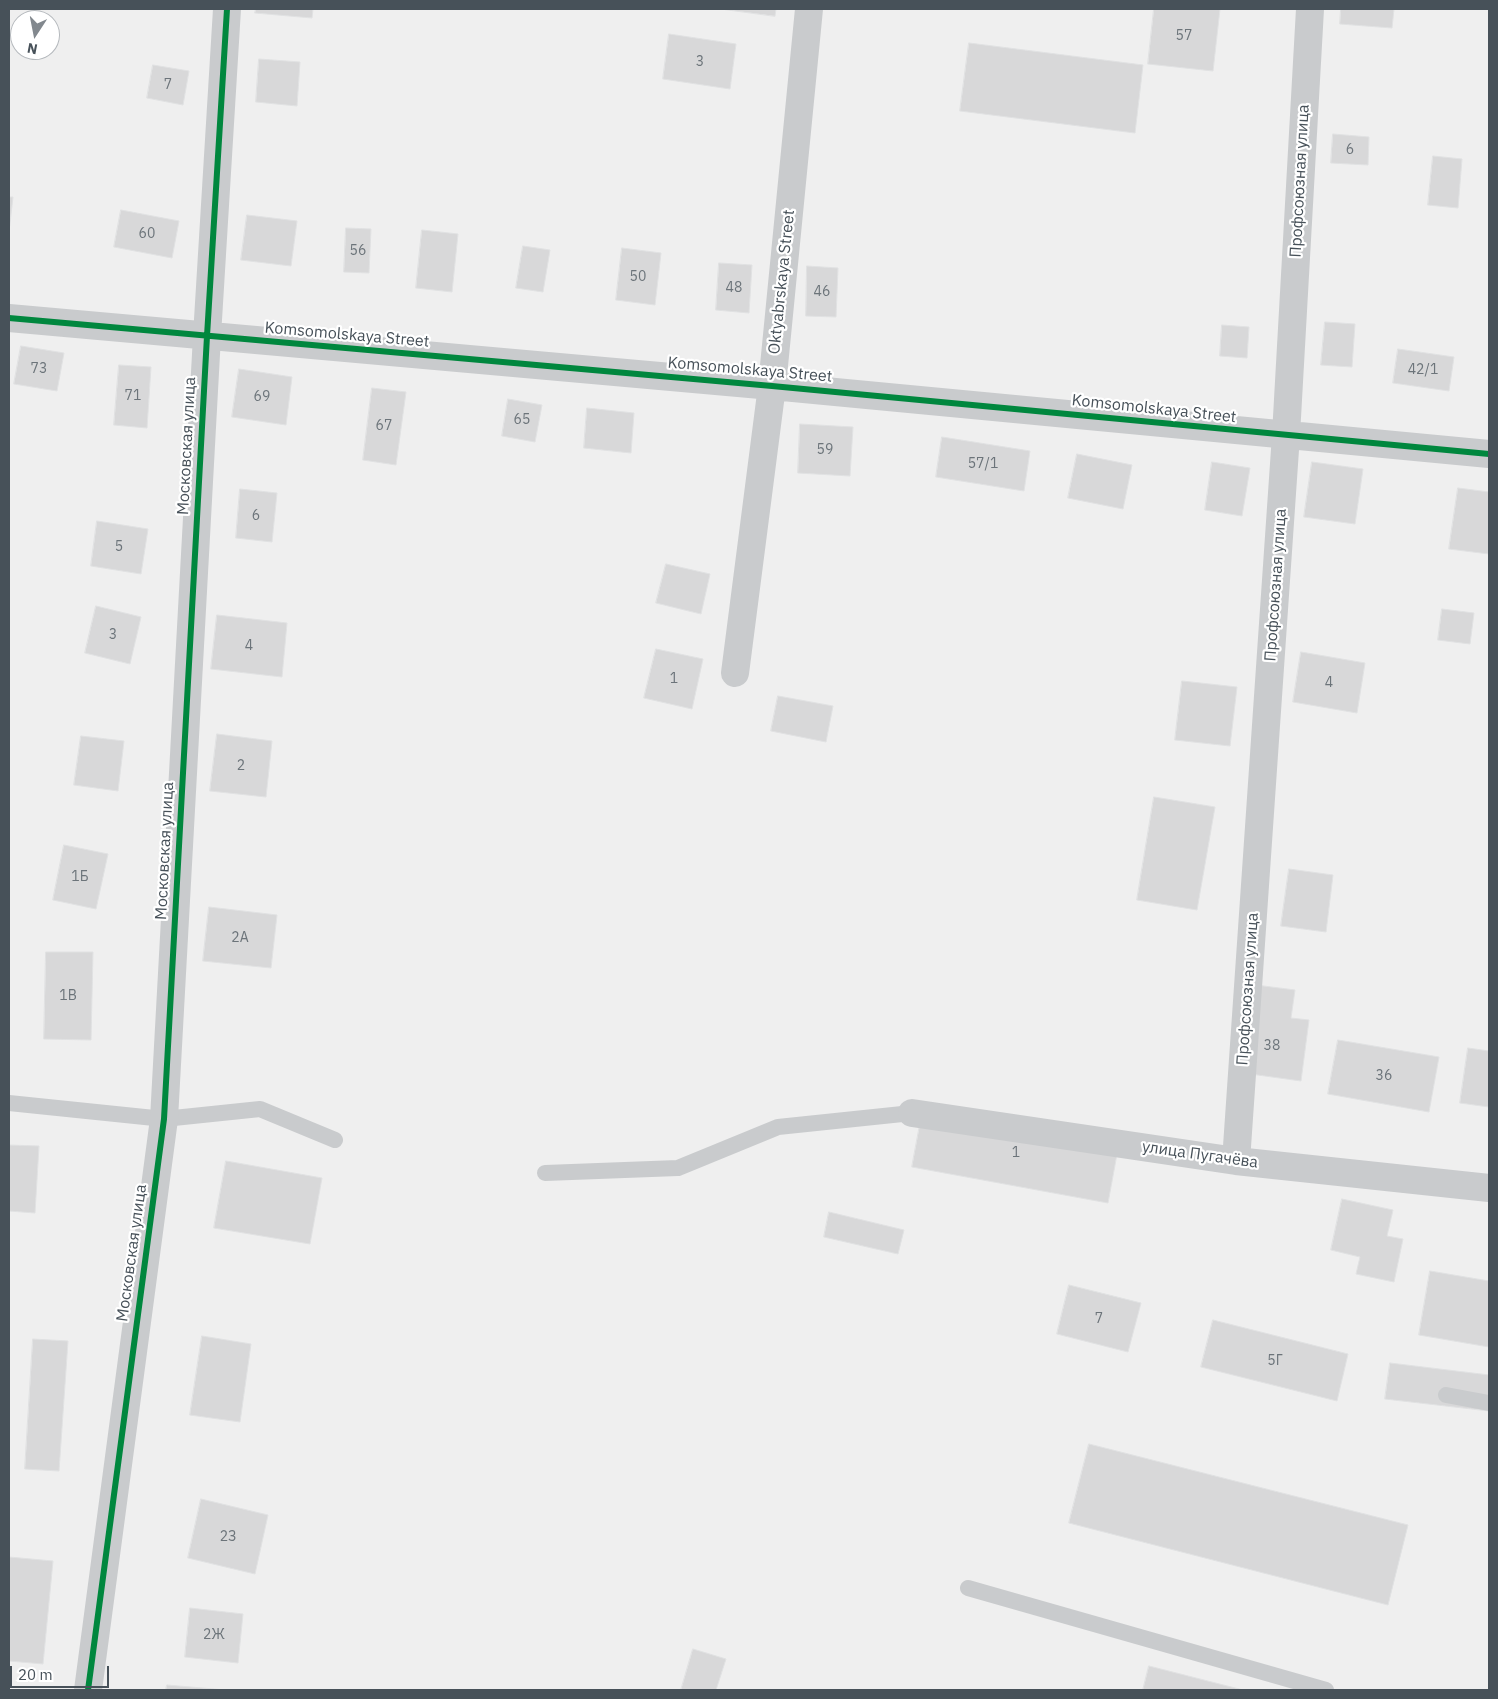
<!DOCTYPE html>
<meta charset="utf-8">
<style>
body{margin:0}
#map{position:relative;width:1498px;height:1699px;overflow:hidden;background:#efefef;font-family:"IBM Plex Sans",sans-serif}
canvas{display:block}
.frame{position:absolute;inset:0;border:10px solid #475159;pointer-events:none}
.north{position:absolute;left:10px;top:10px;width:50px;height:50px;box-sizing:border-box;background:#fff;border:1px solid #b5b9bd;border-radius:50%;rotate:191deg;font-size:14px;font-weight:700;line-height:20px;text-align:center;color:#475159}
.north::after{content:'';display:block;margin:auto;width:18px;height:22px;background:#82888e;clip-path:polygon(50% 0,100% 100%,50% 72%,0 100%)}
.scale{position:absolute;left:10px;top:1666px;width:99px;height:22px;box-sizing:border-box;border:2px solid #475159;border-top:0;padding-left:6px;font-size:15px;line-height:18px;white-space:nowrap;color:#475159;-webkit-text-stroke:4px #fff;paint-order:stroke}
</style>
<div id="map">
<canvas width="1498" height="1699"></canvas>
<div class="frame"></div>
<div class="north">N</div>
<div class="scale">20 m</div>
</div>
<script>
const g = document.querySelector('canvas').getContext('2d');
g.lineJoin = 'round';
function paint(path, color) { g.fillStyle = color; g.fill(path, 'evenodd'); }
function stroke(path, color, width, dash) { g.strokeStyle = color; g.lineWidth = width; g.lineCap = dash ? 'butt' : 'round'; g.setLineDash(dash || []); g.stroke(path); }
function drawText(font, color, halo, rows, align = 'center') {
  g.font = font + ' "IBM Plex Sans",sans-serif'; g.lineWidth = 4.5; g.setLineDash([]); g.textBaseline = 'middle'; g.strokeStyle = halo; g.fillStyle = color; for (const [text, x, y, turn = 0] of rows) {
    g.save(); g.translate(x, y); g.rotate((+turn || 0) * Math.PI / 180); g.textAlign = isNaN(turn) ? turn : align; if (halo) g.strokeText(text, 0, 0); g.fillText(text, 0, 0); g.restore();
  }
}
const building = new Path2D(`
 M 256,9 L 313,9 L 312,18 L 255,13 Z
 M 721,9 L 776,9 L 775,16 Z
 M 1154,9 L 1220,9 L 1213,71 L 1148,64 Z
 M 1341,9 L 1394,9 L 1392,28 L 1340,24 Z
 M 669,34 L 736,44 L 730,89 L 663,79 Z
 M 969,43 L 1143,65 L 1135,133 L 960,111 Z
 M 259,59 L 300,62 L 297,106 L 256,102 Z
 M 153,65 L 189,71 L 183,105 L 147,98 Z
 M 1333,134 L 1369,137 L 1368,165 L 1331,163 Z
 M 1433,156 L 1462,159 L 1458,208 L 1428,205 Z
 M 9,197 L 13,197 L 9,232 Z
 M 121,210 L 179,221 L 172,258 L 114,247 Z
 M 247,215 L 297,221 L 291,266 L 241,260 Z
 M 346,228 L 371,229 L 369,273 L 344,272 Z
 M 422,230 L 458,234 L 452,292 L 416,288 Z
 M 523,246 L 550,250 L 543,292 L 516,288 Z
 M 622,248 L 661,253 L 655,305 L 616,300 Z
 M 719,263 L 752,265 L 749,313 L 716,310 Z
 M 807,266 L 838,268 L 836,317 L 806,316 Z
 M 1325,322 L 1355,324 L 1352,367 L 1321,365 Z
 M 1222,325 L 1249,327 L 1247,358 L 1220,356 Z
 M 21,346 L 64,353 L 57,391 L 14,384 Z
 M 1398,349 L 1454,357 L 1449,391 L 1393,383 Z
 M 119,365 L 151,367 L 147,428 L 114,425 Z
 M 239,369 L 292,377 L 286,425 L 232,417 Z
 M 372,388 L 406,392 L 396,465 L 363,460 Z
 M 508,399 L 542,405 L 535,442 L 502,436 Z
 M 587,408 L 634,413 L 631,453 L 584,448 Z
 M 800,424 L 853,427 L 850,476 L 798,473 Z
 M 942,437 L 1030,451 L 1024,491 L 936,477 Z
 M 1077,454 L 1132,465 L 1123,509 L 1068,498 Z
 M 1212,462 L 1250,468 L 1242,516 L 1205,510 Z
 M 1312,462 L 1363,469 L 1355,524 L 1304,517 Z
 M 1458,488 L 1489,492 L 1489,554 L 1449,549 Z
 M 240,489 L 277,493 L 272,542 L 236,538 Z
 M 97,521 L 148,529 L 141,574 L 91,566 Z
 M 666,564 L 710,574 L 701,614 L 656,603 Z
 M 96,606 L 141,617 L 130,664 L 85,653 Z
 M 1442,609 L 1474,613 L 1470,644 L 1438,640 Z
 M 217,615 L 287,623 L 282,677 L 211,669 Z
 M 656,649 L 703,659 L 692,709 L 644,698 Z
 M 1301,652 L 1365,663 L 1357,713 L 1293,702 Z
 M 1182,681 L 1237,687 L 1230,746 L 1175,740 Z
 M 778,696 L 833,706 L 826,742 L 771,731 Z
 M 217,734 L 272,741 L 266,797 L 210,791 Z
 M 81,736 L 124,741 L 118,791 L 74,785 Z
 M 1154,797 L 1215,807 L 1197,910 L 1137,900 Z
 M 64,845 L 108,854 L 96,909 L 53,900 Z
 M 1289,869 L 1333,875 L 1326,932 L 1281,926 Z
 M 209,907 L 277,915 L 271,968 L 203,961 Z
 M 46,952 L 93,952 L 91,1040 L 44,1039 Z
 M 1248,984 L 1295,990 L 1291,1018 L 1309,1020 L 1301,1081 L 1236,1072 Z
 M 1338,1040 L 1439,1057 L 1429,1112 L 1328,1094 Z
 M 1468,1048 L 1489,1051 L 1489,1107 L 1460,1103 Z
 M 924,1103 L 1120,1138 L 1108,1203 L 912,1167 Z
 M 9,1145 L 39,1146 L 35,1213 L 9,1211 Z
 M 226,1161 L 322,1178 L 310,1244 L 214,1228 Z
 M 1342,1199 L 1393,1210 L 1387,1236 L 1403,1239 L 1394,1282 L 1356,1274 L 1360,1257 L 1331,1250 Z
 M 829,1212 L 904,1230 L 898,1254 L 824,1237 Z
 M 1430,1271 L 1489,1281 L 1489,1347 L 1419,1335 Z
 M 1069,1285 L 1141,1303 L 1128,1352 L 1057,1334 Z
 M 1213,1320 L 1348,1354 L 1337,1401 L 1201,1367 Z
 M 202,1336 L 251,1344 L 240,1422 L 190,1415 Z
 M 33,1339 L 68,1341 L 59,1471 L 25,1469 Z
 M 1390,1363 L 1489,1375 L 1489,1411 L 1385,1399 Z
 M 1089,1444 L 1408,1525 L 1388,1605 L 1069,1523 Z
 M 201,1499 L 268,1515 L 255,1574 L 188,1558 Z
 M 9,1557 L 53,1561 L 43,1664 L 9,1661 Z
 M 190,1608 L 243,1614 L 238,1663 L 185,1657 Z
 M 693,1649 L 726,1659 L 716,1690 L 681,1690 Z
 M 1149,1666 L 1243,1690 L 1143,1690 Z
 M 167,1685 L 226,1690 L 166,1690 Z`);
const service = new Path2D(`
 M 9,1103 L 164,1119 L 260,1109 L 335,1140
 M 545,1173 L 678,1168 L 778,1127 L 912,1113
 M 1446,1395 L 1489,1403
 M 968,1588 L 1326,1690`);
const minor = new Path2D(`
 M 9,318 L 772,386 L 1489,454
 M 735,673 L 772,386 L 809,9
 M 912,1113 L 1236,1161 L 1489,1188
 M 1236,1161 L 1286,435 L 1310,9
 M 88,1690 L 164,1119 L 207,336 L 227,9`);
const cycleway = new Path2D(`
 M 9,318 L 772,386 L 1489,454
 M 88,1690 L 164,1119 L 207,336 L 227,9`);
const numberNames = [
 ["57",1184,36],
 ["3",700,62],
 ["7",168,85],
 ["6",1350,150],
 ["60",147,234],
 ["56",358,251],
 ["50",638,277],
 ["48",734,288],
 ["46",822,292],
 ["73",39,369],
 ["42/1",1423,370],
 ["71",133,396],
 ["69",262,397],
 ["65",522,420],
 ["67",384,426],
 ["59",825,450],
 ["57/1",983,464],
 ["6",256,516],
 ["5",119,547],
 ["3",113,635],
 ["4",249,646],
 ["1",674,679],
 ["4",1329,683],
 ["2",241,766],
 ["1Б",80,877],
 ["2А",240,938],
 ["1В",68,996],
 ["38",1272,1046],
 ["36",1384,1076],
 ["1",1016,1153],
 ["7",1099,1319],
 ["5Г",1275,1361],
 ["2З",228,1537],
 ["2Ж",214,1635]
];
const streetNames = [
 ["Профсоюзная улица",1300,181,-87],
 ["Oktyabrskaya Street",782,282,-84],
 ["Komsomolskaya Street",347,335,5],
 ["Komsomolskaya Street",750,370,5],
 ["Komsomolskaya Street",1154,409,6],
 ["Московская улица",187,446,-87],
 ["Профсоюзная улица",1276,585,-86],
 ["Московская улица",165,851,-87],
 ["Профсоюзная улица",1248,989,-86],
 ["улица Пугачёва",1200,1155,8],
 ["Московская улица",132,1253,-82]
];
paint(building, '#d8d8d9');
stroke(building, '#e0e1e2', 1);
stroke(service, '#c9cbcd', 16);
stroke(minor, '#c9cbcd', 28);
stroke(cycleway, '#00873e', 6);
drawText('14px', '#6c747a', null, numberNames);
drawText('16px', '#475159', '#fff', streetNames);
</script>
